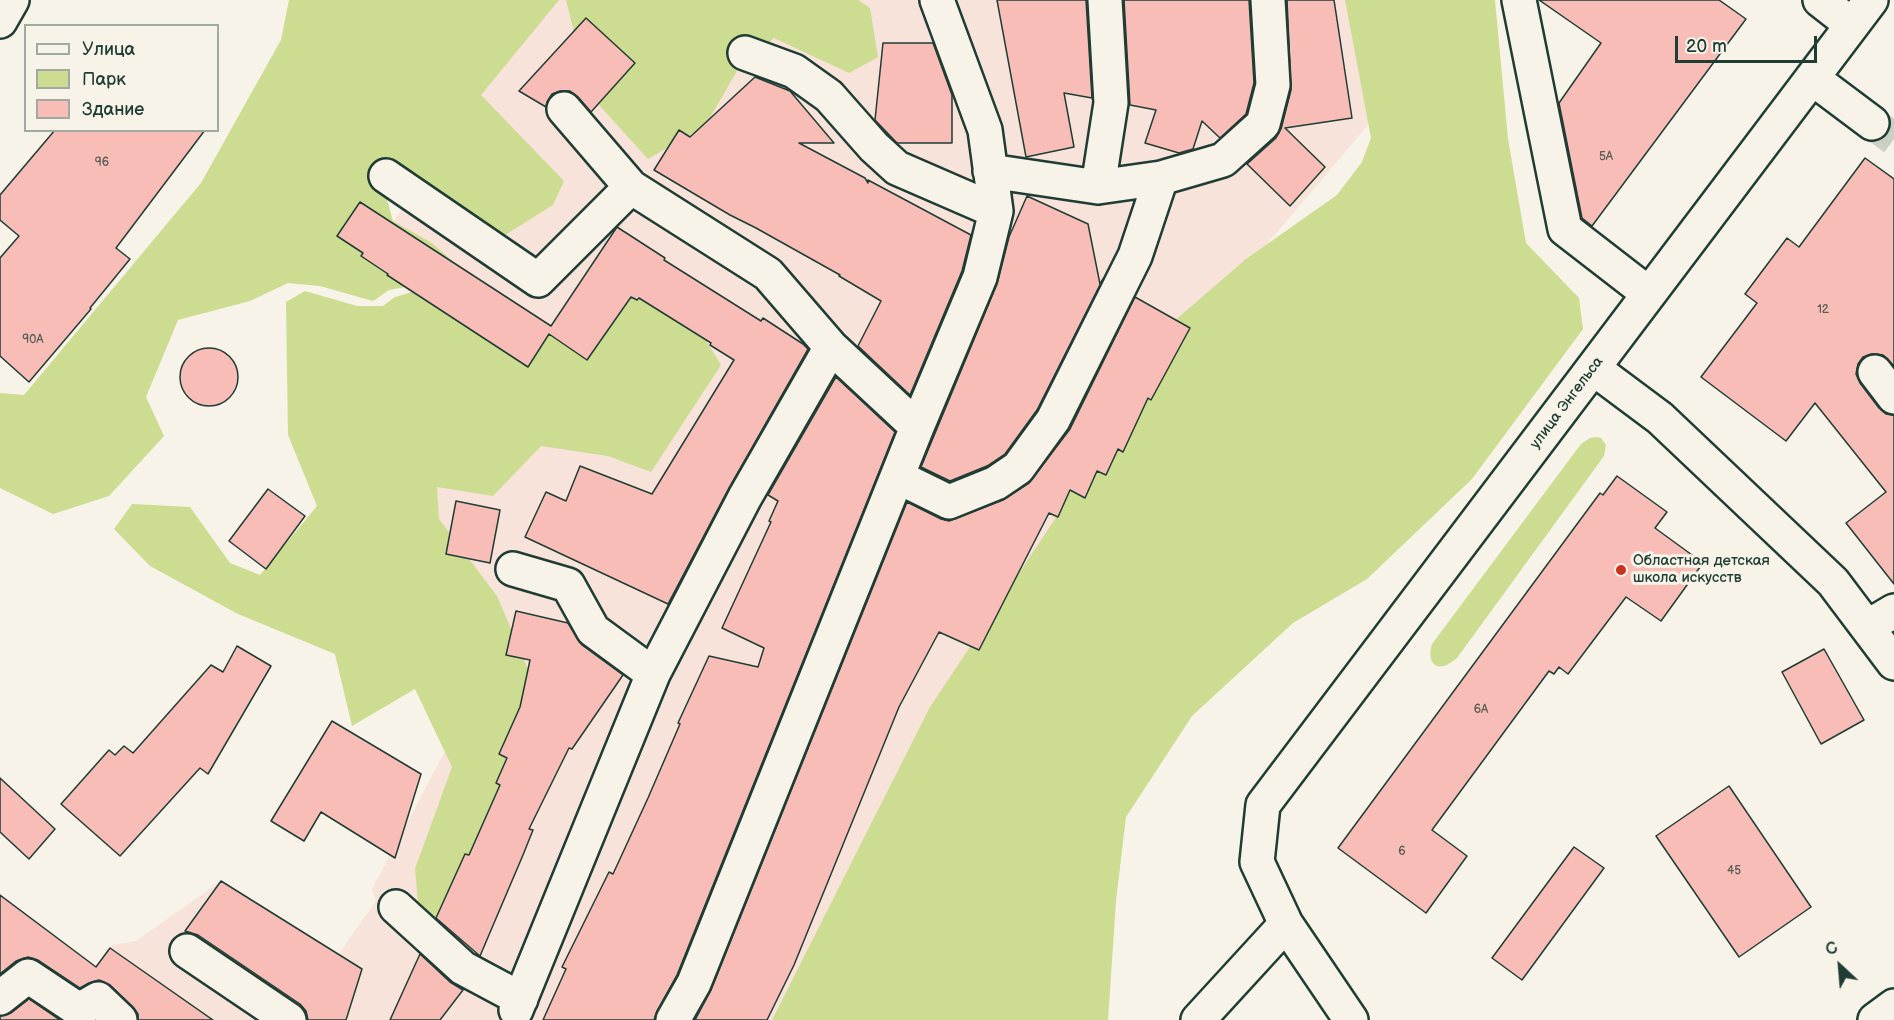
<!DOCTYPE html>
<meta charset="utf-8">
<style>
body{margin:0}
#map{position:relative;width:1894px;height:1020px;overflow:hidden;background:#f7f3e8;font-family:"Balsamiq Sans",sans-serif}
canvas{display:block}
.legend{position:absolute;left:24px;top:24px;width:195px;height:108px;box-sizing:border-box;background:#f7f3e8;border:2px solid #a1aaa0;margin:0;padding:8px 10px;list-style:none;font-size:18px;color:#1f3d34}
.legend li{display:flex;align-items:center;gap:12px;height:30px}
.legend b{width:30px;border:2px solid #a1aaa0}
.north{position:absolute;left:1810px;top:936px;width:60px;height:60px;-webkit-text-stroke:4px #f7f3e8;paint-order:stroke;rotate:334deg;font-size:16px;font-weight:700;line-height:24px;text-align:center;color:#1f3d34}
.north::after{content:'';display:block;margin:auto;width:21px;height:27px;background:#1f3d34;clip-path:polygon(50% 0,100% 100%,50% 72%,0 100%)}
.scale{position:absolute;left:1675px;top:36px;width:142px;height:27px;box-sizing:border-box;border:3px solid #1f3d34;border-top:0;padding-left:8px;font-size:18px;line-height:21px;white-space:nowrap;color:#1f3d34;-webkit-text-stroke:4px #f7f3e8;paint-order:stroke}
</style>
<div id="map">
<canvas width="1894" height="1020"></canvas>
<ul class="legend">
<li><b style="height:8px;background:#f7f3e8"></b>Улица</li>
<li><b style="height:16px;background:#ccdc90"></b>Парк</li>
<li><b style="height:16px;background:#f9bdb8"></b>Здание</li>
</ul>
<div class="north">С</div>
<div class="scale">20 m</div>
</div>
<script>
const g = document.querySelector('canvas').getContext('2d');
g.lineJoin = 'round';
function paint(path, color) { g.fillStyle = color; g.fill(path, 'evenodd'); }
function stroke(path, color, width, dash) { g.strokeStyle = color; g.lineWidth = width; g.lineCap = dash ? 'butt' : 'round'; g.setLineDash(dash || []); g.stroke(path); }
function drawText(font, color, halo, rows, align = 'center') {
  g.font = font + ' "Balsamiq Sans",sans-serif'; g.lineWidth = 6; g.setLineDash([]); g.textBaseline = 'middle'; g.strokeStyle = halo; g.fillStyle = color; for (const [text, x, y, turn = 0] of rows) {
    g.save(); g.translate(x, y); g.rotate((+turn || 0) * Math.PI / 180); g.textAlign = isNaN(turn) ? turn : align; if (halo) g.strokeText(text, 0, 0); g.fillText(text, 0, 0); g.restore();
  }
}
const built = new Path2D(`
 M 544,0 L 1355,0 L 1374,118 L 1217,303 L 865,1020 L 0,1020 L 0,913 L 22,959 L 76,996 L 112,945 L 136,941 L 221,881 L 338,955 L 376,901 L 372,889 L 496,655 L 416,526 L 439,315 L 367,260 Z`);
const green = new Path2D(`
 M 289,0 L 559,0 L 481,95 L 564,181 L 553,205 L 502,237 L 406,169 L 385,192 L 393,221 L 432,243 L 459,267 L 453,278 L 389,290 L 373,301 L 320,286 L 288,283 L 250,301 L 178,320 L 146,397 L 164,436 L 109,496 L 53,514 L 0,488 L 0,393 L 24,395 L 201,183 L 281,40 Z
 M 566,0 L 858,0 L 870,8 L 878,57 L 849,73 L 774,38 L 737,71 L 705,126 L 648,159 L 590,95 Z
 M 1345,0 L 1495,0 L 1508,139 L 1526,243 L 1579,298 L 1583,329 L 1472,479 L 1367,579 L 1293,623 L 1192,716 L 1126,817 L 1116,901 L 1108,1020 L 772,1020 L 930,707 L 1057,516 L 1142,349 L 1246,259 L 1337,195 L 1362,162 L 1371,138 Z
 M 615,261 L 682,302 L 721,365 L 651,472 L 608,456 L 541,446 L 493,496 L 437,487 L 439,519 L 497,596 L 542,702 L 497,882 L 450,964 L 421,936 L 415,869 L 452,767 L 415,689 L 352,726 L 335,654 L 238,614 L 150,566 L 114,529 L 132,504 L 190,507 L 230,563 L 260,575 L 317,506 L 288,435 L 286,302 L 305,291 L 357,306 L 383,306 L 395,297 L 419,290 L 565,333 Z
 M 1596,437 L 1601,438 L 1606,445 L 1604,456 L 1457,658 C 1453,661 1448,665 1444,666 C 1429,669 1429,653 1432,644 L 1581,444 L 1590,438 Z`);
const building = new Path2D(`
 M 997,0 L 1086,0 L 1092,98 L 1064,93 L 1074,147 L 1026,157 Z
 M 1124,0 L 1249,0 L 1254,83 L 1246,114 L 1220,138 L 1202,121 L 1193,149 L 1179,153 L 1145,143 L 1156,110 L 1130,105 Z
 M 1287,0 L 1334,0 L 1352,118 L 1285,128 L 1325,167 L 1290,206 L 1247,164 L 1276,138 L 1281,129 L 1291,90 Z
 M 1539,0 L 1719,0 L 1746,19 L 1592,226 L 1582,218 L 1559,103 L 1601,43 Z
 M 586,18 L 635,63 L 591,112 L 578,97 L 570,91 L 560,91 L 552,94 L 547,102 L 546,107 L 519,91 Z
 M 883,43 L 933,43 L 952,95 L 952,143 L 897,143 L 875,120 Z
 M 755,77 L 790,91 L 834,143 L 799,143 L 865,178 L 868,183 L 868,180 L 971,235 L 962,271 L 910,395 L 858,346 L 881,301 L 839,276 L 840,275 L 756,228 L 730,215 L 654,170 L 679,130 L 690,137 Z
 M 55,130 L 205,130 L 116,248 L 130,259 L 90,308 L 91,309 L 29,382 L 0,356 L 0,258 L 19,236 L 0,220 L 0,195 Z
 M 1865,158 L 1894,179 L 1894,366 L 1883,355 L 1872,354 L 1863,357 L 1858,364 L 1856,374 L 1860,383 L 1879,408 L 1886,414 L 1894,415 L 1894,584 L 1846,523 L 1886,492 L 1815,403 L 1786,441 L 1701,377 L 1757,303 L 1745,294 L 1787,238 L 1799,247 Z
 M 1027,196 L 1088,224 L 1100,284 L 1103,279 L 1037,410 L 1005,454 L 987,466 L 950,481 L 921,467 L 997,284 L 1009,237 Z
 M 360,202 L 551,326 L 617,227 L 665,258 L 664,260 L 761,321 L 763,318 L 803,344 L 808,349 L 729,488 L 668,604 L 525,537 L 546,492 L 566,501 L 580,466 L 652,494 L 734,360 L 710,345 L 711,343 L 639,298 L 637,300 L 631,297 L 587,360 L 549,334 L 528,367 L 387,275 L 388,274 L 361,256 L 363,253 L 337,236 Z
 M 1135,297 L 1190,328 L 1151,400 L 1148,398 L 1123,452 L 1118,449 L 1106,475 L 1097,471 L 1085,498 L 1070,490 L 1058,517 L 1049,513 L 979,650 L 939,632 L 899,707 L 794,965 L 767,1020 L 695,1020 L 711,990 L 907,502 L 941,519 L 949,521 L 1003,500 L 1029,483 L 1070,429 Z
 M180 377a29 29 0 1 1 58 0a29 29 0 1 1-58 0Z
 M 836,377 L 895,432 L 677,975 L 657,1011 L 654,1020 L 543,1020 L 566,969 L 562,967 L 609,872 L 613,874 L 648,798 L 680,724 L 678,723 L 709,656 L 758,667 L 764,648 L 722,628 L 771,522 L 769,521 L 778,501 L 768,495 Z
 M 1617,476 L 1667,512 L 1655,528 L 1703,563 L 1661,621 L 1626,597 L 1568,674 L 1559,667 L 1554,674 L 1549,671 L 1432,830 L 1467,856 L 1426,913 L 1338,848 L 1600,493 L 1603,495 Z
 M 268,489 L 305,516 L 266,569 L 229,541 Z
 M 456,501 L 500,510 L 490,563 L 446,554 Z
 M 516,611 L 568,623 L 582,645 L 623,675 L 572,749 L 569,748 L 529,829 L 533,830 L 523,855 L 480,956 L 436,918 L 465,854 L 469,855 L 500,785 L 496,783 L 507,758 L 499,754 L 520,707 L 530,660 L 506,655 Z
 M 237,646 L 271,666 L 208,774 L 200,768 L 120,856 L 61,804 L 109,750 L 115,755 L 124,746 L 133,753 L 211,665 L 223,672 Z
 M 1824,649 L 1864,720 L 1821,744 L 1782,672 Z
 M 332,721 L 421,774 L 395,858 L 321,812 L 304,841 L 271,821 Z
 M 0,778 L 55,829 L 29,859 L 0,832 Z
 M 1729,786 L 1811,907 L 1739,957 L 1656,836 Z
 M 1574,847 L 1604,868 L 1522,980 L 1492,958 Z
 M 221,881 L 362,969 L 346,1020 L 308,1020 L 306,1011 L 300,1004 L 198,935 L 185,931 Z
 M 0,895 L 96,967 L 110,948 L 213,1020 L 138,1020 L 138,1014 L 133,1007 L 110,985 L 99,980 L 89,983 L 80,988 L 38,960 L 28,957 L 16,961 L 0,974 Z
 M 420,954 L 450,982 L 463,990 L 440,1020 L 390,1020 Z
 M 29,999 L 60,1020 L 0,1020 L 0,1016 L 11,1013 Z`);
const minorTunnel = new Path2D(`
 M 1872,123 L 1894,139`);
const minor = new Path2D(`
 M 1519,0 L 1565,229 L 1649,294
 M 1820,0 L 1852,25
 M 0,21 L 12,0
 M 745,53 L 794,71 L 829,96 L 874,147 L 897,168 L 996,211
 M 1812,78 L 1872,123
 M 564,109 L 631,187 L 768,274 L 831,347 L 917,427
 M 990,171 L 1098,187 L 1161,178 L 1223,160 L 1263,124 L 1273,85 L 1268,0
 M 386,176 L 538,280 L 631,187
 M 1098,187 L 1111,103 L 1105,0
 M 1593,368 L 1660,418 L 1833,582 L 1894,663
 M 1875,372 L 1894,397
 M 898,477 L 949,502 L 996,483 L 1018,468 L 1053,420 L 1135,256 L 1161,178
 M 513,569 L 568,585 L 593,630 L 653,674 L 516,1010
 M 1867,627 L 1894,611
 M 653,674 L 745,497 L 831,347
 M 396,907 L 463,968 L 521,999
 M 187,951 L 289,1020
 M 0,998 L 28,976 L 79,1010 L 98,999 L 120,1020
 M 673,1020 L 694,983 L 917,427 L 980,277 L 996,211 L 985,130 L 937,0
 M 1198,1020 L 1286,924
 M 1351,1020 L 1286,924 L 1257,862 L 1263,805 L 1871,0
 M 1875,1020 L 1894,1006`);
const markers = [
 [1621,570,6,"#c8321e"]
];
const numberNames = [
 ["5А",1606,157],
 ["96",102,163],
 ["12",1823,310],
 ["90А",33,340],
 ["6А",1481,710],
 ["6",1402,852],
 ["45",1734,871]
];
const streetNames = [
 ["улица Энгельса",1567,403,-53]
];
const poiNames = [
 ["Областная детская",1633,561],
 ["школа искусств",1633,578]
];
paint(built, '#f8e3da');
paint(green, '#ccdc90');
paint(building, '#f9bdb8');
stroke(building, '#1f3d34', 1.5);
stroke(minorTunnel, '#cccfc4', 33, [33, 16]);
stroke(minor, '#1f3d34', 38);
stroke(minor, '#f7f3e8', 33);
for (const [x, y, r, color] of markers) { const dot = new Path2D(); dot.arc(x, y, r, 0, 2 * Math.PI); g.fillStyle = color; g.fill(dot); stroke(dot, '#f7f3e8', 2); }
drawText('12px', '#565d55', null, numberNames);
drawText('15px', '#1f3d34', '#f7f3e8', streetNames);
drawText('15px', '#1f3d34', '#f7f3e8', poiNames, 'left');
</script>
